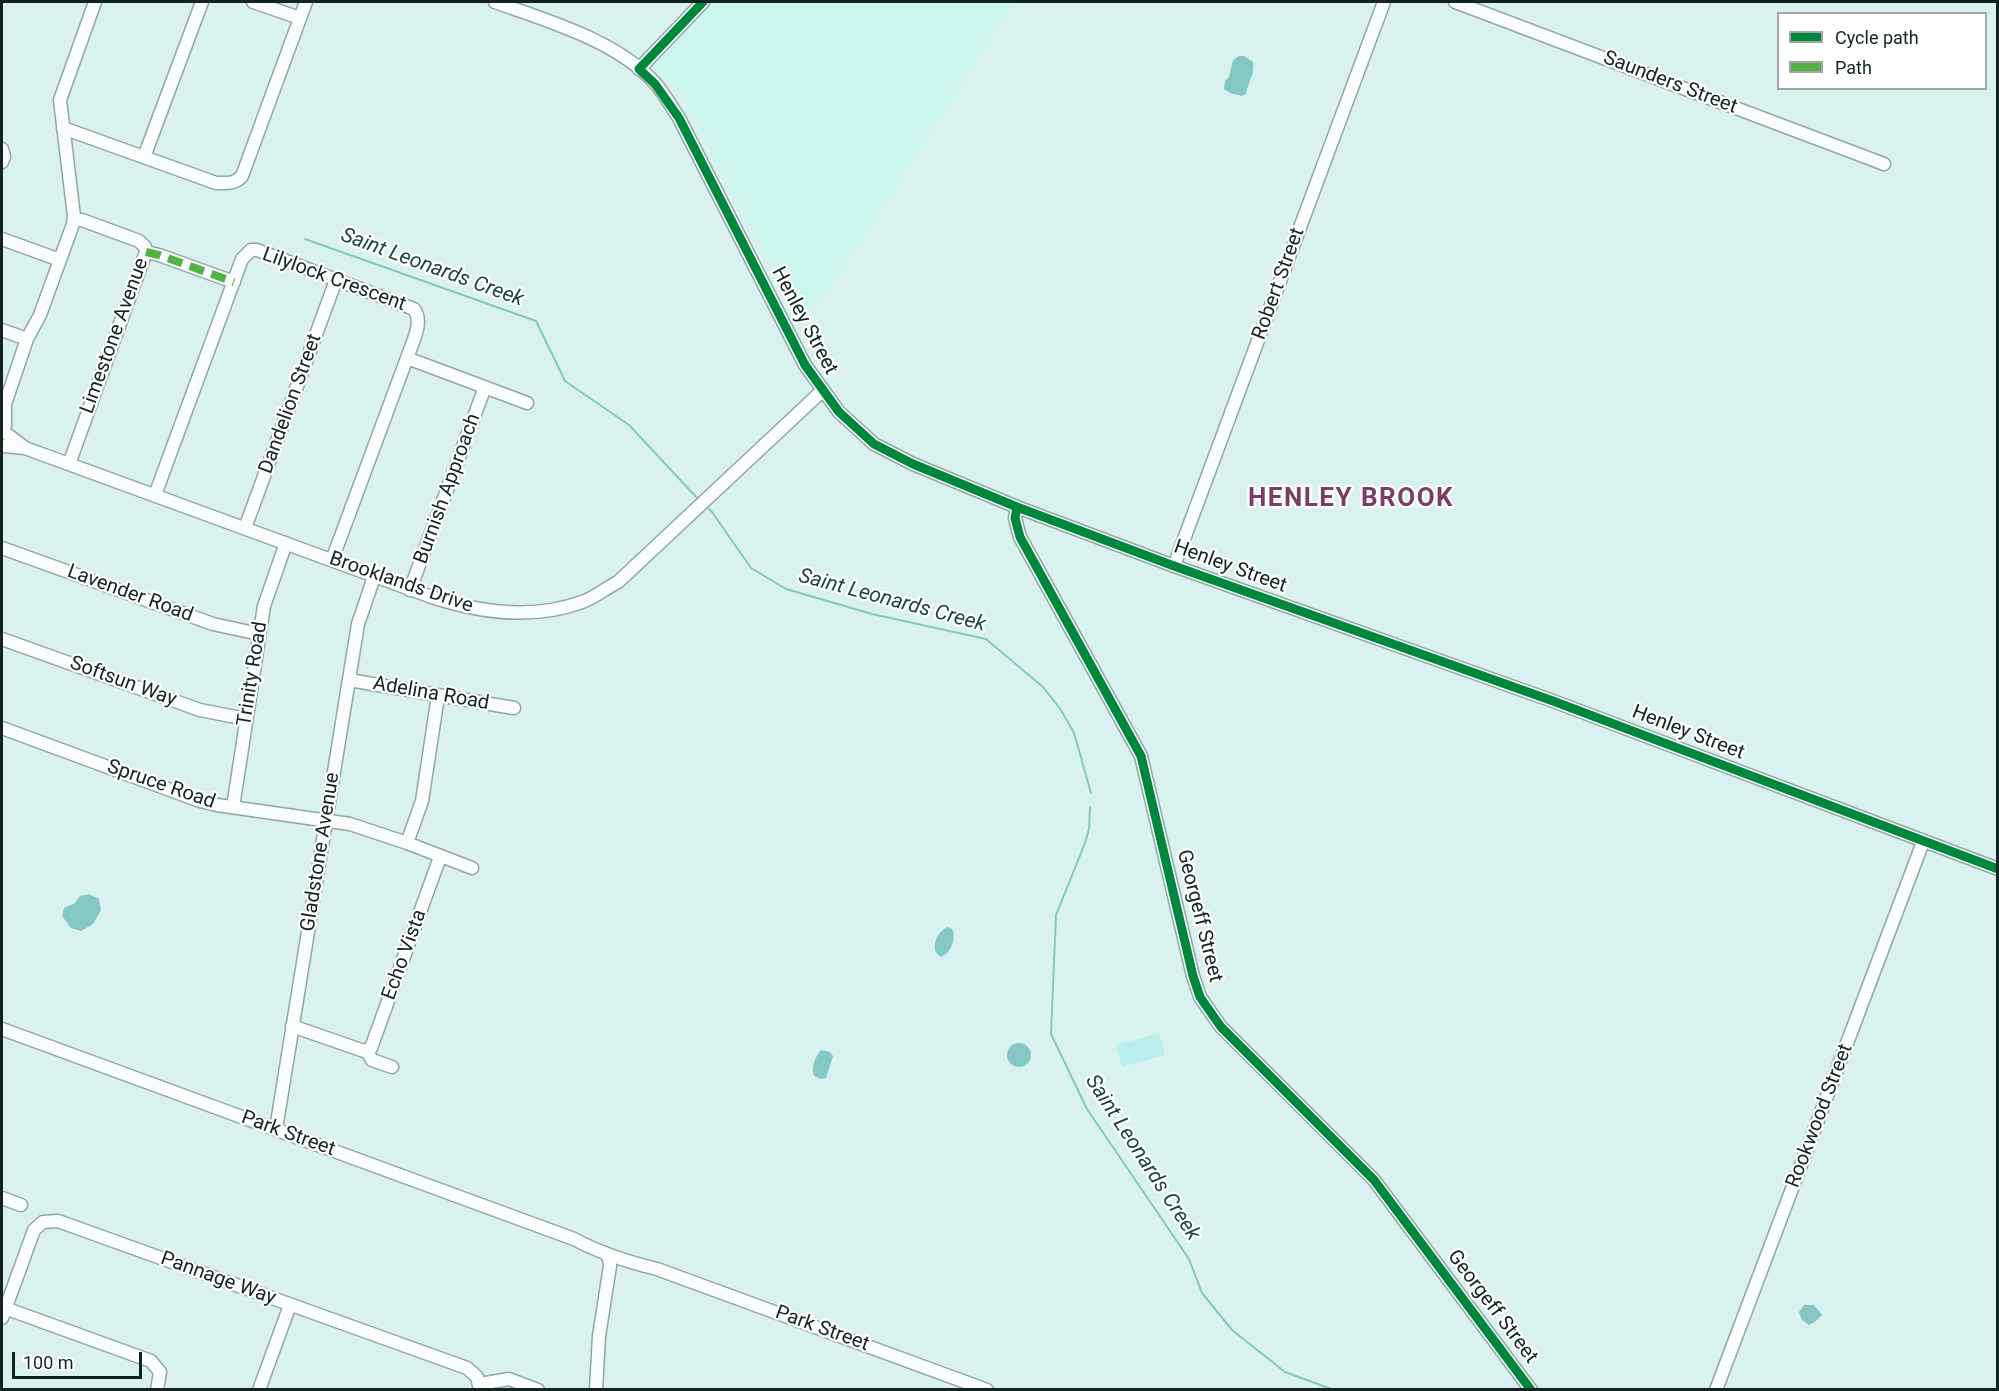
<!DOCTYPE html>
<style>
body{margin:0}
#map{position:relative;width:1999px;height:1391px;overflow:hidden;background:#daf2ef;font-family:Roboto,sans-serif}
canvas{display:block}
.frame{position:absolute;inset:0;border:3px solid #122321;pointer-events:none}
.legend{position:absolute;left:1777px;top:12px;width:210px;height:78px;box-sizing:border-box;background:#fff;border:2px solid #a0a7a6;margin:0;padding:8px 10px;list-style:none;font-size:18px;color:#122321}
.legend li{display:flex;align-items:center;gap:12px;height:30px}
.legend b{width:30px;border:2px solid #a0a7a6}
.scale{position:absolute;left:12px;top:1352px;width:130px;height:27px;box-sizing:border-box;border:3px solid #122321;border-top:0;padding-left:8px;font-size:18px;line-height:21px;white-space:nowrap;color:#122321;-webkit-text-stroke:4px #fff;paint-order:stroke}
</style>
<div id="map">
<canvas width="1999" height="1391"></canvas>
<div class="frame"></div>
<ul class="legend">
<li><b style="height:8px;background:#00873e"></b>Cycle path</li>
<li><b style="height:8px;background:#54b245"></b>Path</li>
</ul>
<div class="scale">100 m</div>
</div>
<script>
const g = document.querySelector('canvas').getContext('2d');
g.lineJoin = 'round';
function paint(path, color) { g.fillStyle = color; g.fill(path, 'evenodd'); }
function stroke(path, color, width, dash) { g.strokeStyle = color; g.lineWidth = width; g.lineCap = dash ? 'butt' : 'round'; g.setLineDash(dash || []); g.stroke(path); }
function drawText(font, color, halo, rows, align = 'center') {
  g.font = font + ' Roboto,sans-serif'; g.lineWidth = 4.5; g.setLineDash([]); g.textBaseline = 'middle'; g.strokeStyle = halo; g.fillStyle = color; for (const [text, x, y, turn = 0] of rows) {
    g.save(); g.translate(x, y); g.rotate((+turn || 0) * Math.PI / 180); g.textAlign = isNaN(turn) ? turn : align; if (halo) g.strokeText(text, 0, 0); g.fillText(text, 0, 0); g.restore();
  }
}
const built = new Path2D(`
 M 703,2 L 1015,2 L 823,301 L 800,316 L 695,120 L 675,87 L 645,62 Z`);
const green = new Path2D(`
 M 1159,1033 L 1165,1055 L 1122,1067 L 1116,1045 Z`);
const water = new Path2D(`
 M 1239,56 L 1244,56 L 1253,62 C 1255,74 1248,82 1246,94 L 1242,96 L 1230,93 L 1224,89 L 1225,81 L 1229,77 L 1233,60 Z
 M 89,894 L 99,899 L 101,910 L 93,924 L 81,931 L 71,928 L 62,916 L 64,908 L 75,903 L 80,896 Z
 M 947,927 L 952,929 C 957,938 951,953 941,957 C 929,950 936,933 947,927 Z
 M1007 1055a12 12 0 1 1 24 0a12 12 0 1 1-24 0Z
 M 821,1050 L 830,1052 L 833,1056 L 826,1078 L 821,1079 L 814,1076 C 811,1067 815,1057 821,1050 Z
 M 1804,1305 L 1814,1305 L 1822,1315 L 1816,1321 L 1809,1325 L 1802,1320 L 1799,1312 Z`);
const stream = new Path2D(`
 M 305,239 L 536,321 L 565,381 L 629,425 L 699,500
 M 706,506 L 712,512 L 751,568 L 786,589 L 872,614 L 986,639 L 1043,687 L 1061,710 L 1074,733 L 1091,793
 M 1090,807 L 1089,829 L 1085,843 L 1056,915 L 1051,1034 L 1087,1109 L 1189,1259 L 1202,1293 L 1232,1330 L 1285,1372 L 1334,1390`);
const minor = new Path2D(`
 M 253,2 L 300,18
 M 495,2 C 547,21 616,40 655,83 C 664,93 671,106 679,118 L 805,365 L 839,412 L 874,444 L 913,464 L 1017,507 L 1174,566 L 1553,701 L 1998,869
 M 1455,2 L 1884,164
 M 639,69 L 703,2
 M 63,128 L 216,183 C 227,183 235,184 242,176 L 306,2
 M 2,149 L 4,157 L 2,162
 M 144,157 L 202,2
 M 2,239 L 60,260
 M 146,252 L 159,255 L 234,282
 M 2,330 L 27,339
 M 407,358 L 527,403
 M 5,426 L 5,404 L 27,339 L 40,315 L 73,224 L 74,216 L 60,100 L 95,2
 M 8,435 L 24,447
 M 4,446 L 25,448 L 432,597 C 481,613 533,620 582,602 C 594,598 606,588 618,582 L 822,391
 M 69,464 L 146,252 L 145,247 L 139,241 L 82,220 L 74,220
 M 155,495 L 242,259 L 251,250 L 257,250 L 414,309 C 424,322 412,343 407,358 L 332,560
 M 1017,507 L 1015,518 L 1020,537 L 1141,756 L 1193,976 L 1200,997 L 1221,1027 L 1374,1180 L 1531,1390
 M 245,528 L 336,280
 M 2,548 L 213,624 L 259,634
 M 1174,566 L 1384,2
 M 410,590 L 485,387
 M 2,639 L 200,710 L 246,719
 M 349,680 L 514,708
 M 2,728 L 200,801 L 217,805 L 350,824 L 407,843 L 472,868
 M 233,807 L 264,606 L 286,543
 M 407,843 L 422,801 L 438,696
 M 292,1026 L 364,1051 L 371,1048 L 440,857
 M 2,1029 L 574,1239 C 600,1253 628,1262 657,1269 L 987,1390
 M 367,1051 L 372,1060 L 392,1067
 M 276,1129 L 358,624 L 374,577
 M 2,1198 L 21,1205
 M 2,1307 L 151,1361 L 160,1372 L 157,1390
 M 2,1318 L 34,1230 L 43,1222 L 58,1221 L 467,1368 L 477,1377 L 480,1390
 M 480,1384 L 509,1379 L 538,1390
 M 259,1390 L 290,1305
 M 596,1390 L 599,1336 L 610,1266 L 609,1258 L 605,1253
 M 1716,1390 L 1923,842`);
const quiet = new Path2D(`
 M 146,252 L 159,255 L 234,282`);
const cycleway = new Path2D(`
 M 703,2 L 639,69 L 655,84 L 679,118 L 805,365 L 839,412 L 874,444 L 913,464 L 1017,507 L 1174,566 L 1553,701 L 1998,869
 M 1017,507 L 1015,518 L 1020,537 L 1141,756 L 1193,976 L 1200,997 L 1221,1027 L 1374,1180 L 1531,1390`);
const streetNames = [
 ["Saunders Street",1670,83,21],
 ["Lilylock Crescent",334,280,20],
 ["Robert Street",1279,284,-70],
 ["Henley Street",804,321,62],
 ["Limestone Avenue",115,336,-70],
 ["Dandelion Street",291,404,-70],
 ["Burnish Approach",448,489,-70],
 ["Henley Street",1230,567,20],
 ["Brooklands Drive",401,583,19],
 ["Lavender Road",130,594,20],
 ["Trinity Road",253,674,-81],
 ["Softsun Way",123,682,20],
 ["Adelina Road",431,694,10],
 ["Henley Street",1688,733,21],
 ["Spruce Road",161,785,19],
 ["Gladstone Avenue",321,852,-81],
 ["Georgeff Street",1199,916,76],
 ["Echo Vista",405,955,-70],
 ["Rookwood Street",1820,1116,-69],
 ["Park Street",288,1134,20],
 ["Pannage Way",218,1279,20],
 ["Georgeff Street",1492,1307,53],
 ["Park Street",822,1329,20]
];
const waterNames = [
 ["Saint Leonards Creek",432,268,20],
 ["Saint Leonards Creek",892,601,15],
 ["Saint Leonards Creek",1142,1158,57]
];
const districtNames = [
 ["HENLEY BROOK",1351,499]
];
paint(built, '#ccf5f0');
paint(green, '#b8efea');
paint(water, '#85c8c3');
stroke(stream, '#85c8c3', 2);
stroke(minor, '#93a6a4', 15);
stroke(minor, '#f9fdfd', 12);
stroke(quiet, '#54b245', 8, [15, 8]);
stroke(cycleway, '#00873e', 9);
drawText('20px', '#122321', '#fff', streetNames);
drawText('italic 21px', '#1c4542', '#fff', waterNames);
g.letterSpacing = '1.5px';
drawText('bold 26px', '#793e68', '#fff', districtNames);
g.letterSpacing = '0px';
</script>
